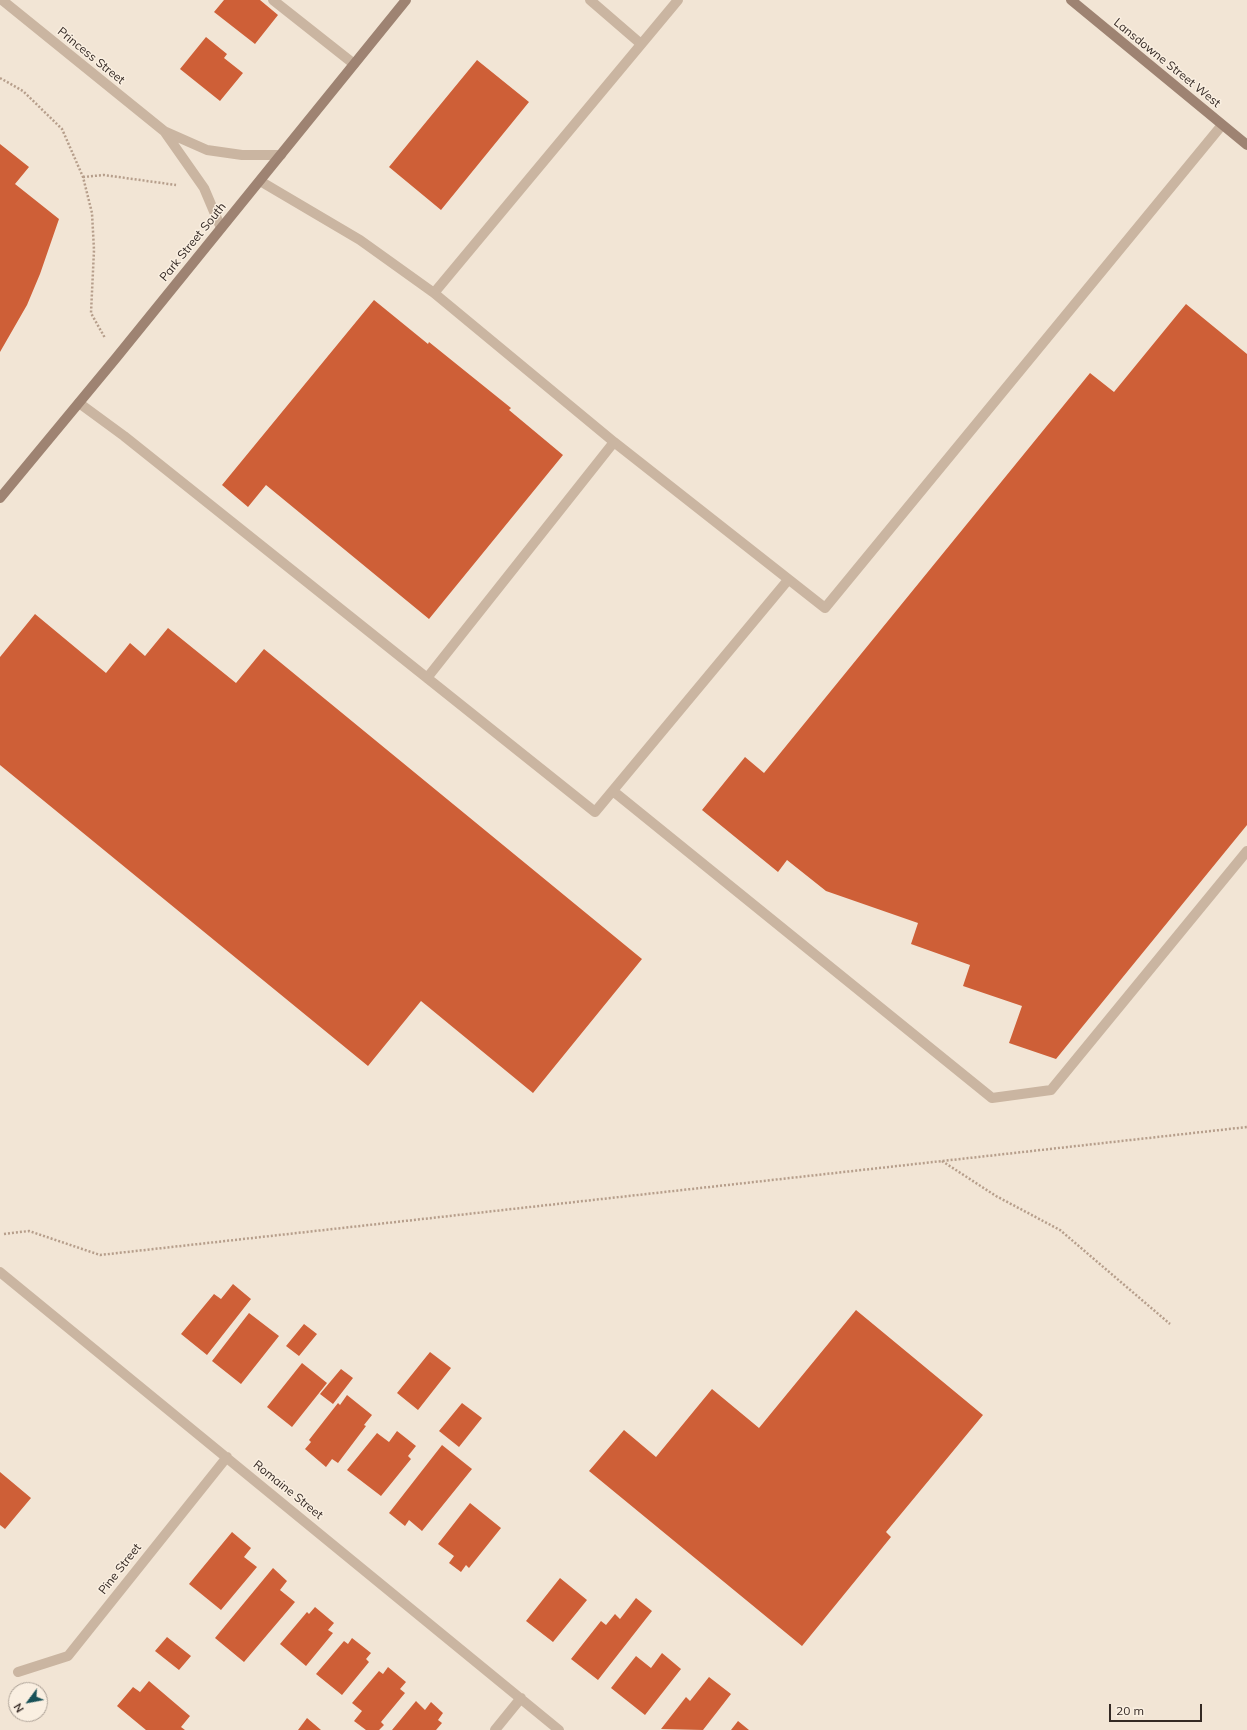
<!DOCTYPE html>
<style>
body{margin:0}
#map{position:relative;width:1247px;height:1730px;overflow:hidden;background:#f2e5d5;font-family:Mulish,sans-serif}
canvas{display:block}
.north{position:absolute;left:8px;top:1682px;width:40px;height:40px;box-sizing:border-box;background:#faefe1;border:1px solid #aba095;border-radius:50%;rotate:238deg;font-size:11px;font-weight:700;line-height:16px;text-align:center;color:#342924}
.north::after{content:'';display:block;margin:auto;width:14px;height:18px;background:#185157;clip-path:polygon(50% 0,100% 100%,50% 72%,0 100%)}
.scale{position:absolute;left:1109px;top:1704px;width:93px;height:18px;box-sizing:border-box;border:2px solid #342924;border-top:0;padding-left:5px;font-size:12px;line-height:14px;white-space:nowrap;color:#342924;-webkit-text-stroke:3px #faefe1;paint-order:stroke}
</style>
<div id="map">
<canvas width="1247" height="1730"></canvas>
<div class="north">N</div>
<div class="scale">20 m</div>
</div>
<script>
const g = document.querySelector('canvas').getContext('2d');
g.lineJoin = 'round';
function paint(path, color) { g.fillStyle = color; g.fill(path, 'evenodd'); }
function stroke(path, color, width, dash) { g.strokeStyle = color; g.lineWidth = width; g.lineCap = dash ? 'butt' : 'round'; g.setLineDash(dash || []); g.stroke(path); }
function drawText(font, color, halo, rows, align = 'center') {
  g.font = font + ' Mulish,sans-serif'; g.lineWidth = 3; g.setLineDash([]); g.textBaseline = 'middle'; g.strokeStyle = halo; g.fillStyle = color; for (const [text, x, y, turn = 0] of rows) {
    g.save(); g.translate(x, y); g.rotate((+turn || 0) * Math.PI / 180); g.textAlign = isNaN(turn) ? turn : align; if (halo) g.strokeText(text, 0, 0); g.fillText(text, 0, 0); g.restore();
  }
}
const building = new Path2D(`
 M 224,0 L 260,0 L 278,15 L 255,44 L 214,12 Z
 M 206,37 L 227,54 L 224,58 L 243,73 L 220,101 L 180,69 Z
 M 477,60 L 529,102 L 441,210 L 389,167 Z
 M 0,144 L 29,167 L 15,184 L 59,219 L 40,274 L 27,305 L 0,352 Z
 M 374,300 L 428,344 L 429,342 L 511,408 L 509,410 L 563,455 L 429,619 L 266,485 L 248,507 L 222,485 Z
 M 1186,304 L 1247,354 L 1247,825 L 1056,1059 L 1009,1043 L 1022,1006 L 963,986 L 970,965 L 911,944 L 918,923 L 826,891 L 787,860 L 778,872 L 702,810 L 745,757 L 764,773 L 1090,373 L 1114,392 Z
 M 35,614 L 106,673 L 130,643 L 145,656 L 168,628 L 236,683 L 264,649 L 642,959 L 533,1093 L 421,1001 L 368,1066 L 0,765 L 0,657 Z
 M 233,1284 L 251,1299 L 207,1355 L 181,1334 L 214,1294 L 221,1299 Z
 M 856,1310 L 983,1415 L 886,1532 L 891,1537 L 802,1646 L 589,1471 L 624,1430 L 656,1457 L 712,1389 L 759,1428 Z
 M 249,1313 L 279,1336 L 241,1384 L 212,1361 Z
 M 304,1324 L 317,1334 L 299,1356 L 286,1346 Z
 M 430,1352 L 451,1368 L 418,1410 L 397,1393 Z
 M 302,1363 L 327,1383 L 292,1427 L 267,1407 Z
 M 341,1369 L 353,1378 L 333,1404 L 320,1394 Z
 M 347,1395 L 372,1415 L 364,1425 L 366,1426 L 338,1463 L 332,1459 L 326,1467 L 305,1449 L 311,1442 L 309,1440 L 338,1403 L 340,1405 Z
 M 462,1403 L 482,1418 L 459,1447 L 439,1431 Z
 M 397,1431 L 416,1446 L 408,1456 L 411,1459 L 381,1496 L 347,1470 L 377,1433 L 389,1442 Z
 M 442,1445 L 472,1469 L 422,1531 L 409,1520 L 405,1526 L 389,1513 Z
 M 0,1472 L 31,1498 L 5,1529 L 0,1525 Z
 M 470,1503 L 501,1528 L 469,1568 L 466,1565 L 461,1572 L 449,1563 L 454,1556 L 438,1544 Z
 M 232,1532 L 251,1548 L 244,1557 L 257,1567 L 221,1610 L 189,1584 Z
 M 273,1568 L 287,1581 L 280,1590 L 295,1602 L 244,1662 L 215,1638 Z
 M 560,1578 L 587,1600 L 553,1642 L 526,1621 Z
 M 636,1598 L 652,1611 L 598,1680 L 571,1659 L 601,1621 L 606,1625 L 615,1614 L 620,1619 Z
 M 315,1607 L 334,1623 L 328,1630 L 333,1633 L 306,1666 L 280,1644 L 307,1612 L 309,1614 Z
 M 167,1637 L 191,1656 L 179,1670 L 155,1651 Z
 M 352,1638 L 371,1653 L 366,1659 L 369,1662 L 342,1695 L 316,1674 L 344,1641 L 348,1644 Z
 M 662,1653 L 681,1669 L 645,1715 L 611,1688 L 636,1656 L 651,1668 Z
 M 388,1667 L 406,1682 L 400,1689 L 405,1693 L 381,1722 L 384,1725 L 379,1730 L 366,1730 L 354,1721 L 362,1711 L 352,1703 L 379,1671 L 383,1674 Z
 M 709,1677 L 731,1694 L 703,1730 L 661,1729 L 686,1697 L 690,1701 Z
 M 149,1681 L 190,1716 L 181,1727 L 185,1730 L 146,1730 L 117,1706 L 133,1687 L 140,1692 Z
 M 416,1701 L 425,1710 L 431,1702 L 443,1713 L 438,1720 L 442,1723 L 436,1730 L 392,1730 Z
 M 307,1718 L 321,1730 L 298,1730 Z
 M 738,1721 L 749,1730 L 731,1730 Z`);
const path = new Path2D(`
 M 0,78 L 23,91 L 62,129 L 83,177 L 92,213 L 94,250 L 91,313 L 105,338
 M 83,177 L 104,175 L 176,185
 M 942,1161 L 996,1196 L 1060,1230 L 1170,1324
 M 4,1234 L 29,1231 L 100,1255 L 1247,1127`);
const lane = new Path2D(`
 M 273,0 L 354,64
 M 590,0 L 641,44
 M 260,181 L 360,240 L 434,293 L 614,442 L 825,608 L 1222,125
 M 434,293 L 678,0
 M 79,403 L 124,436 L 595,812 L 788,580
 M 427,678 L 614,442
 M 613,791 L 992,1098 L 1051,1090 L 1247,851`);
const street = new Path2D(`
 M 2,0 L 164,131 L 207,150 L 242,155 L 281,155
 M 164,131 L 204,188 L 221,228
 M 0,1272 L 559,1730
 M 18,1672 L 68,1656 L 227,1457
 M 495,1730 L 521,1698`);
const secondary = new Path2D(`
 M 1071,0 L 1247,145
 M 0,498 L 116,358 L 406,0`);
const streetNames = [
 ["Princess Street",91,56,39],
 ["Lansdowne Street West",1167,63,39],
 ["Park Street South",193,242,-51],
 ["Romaine Street",288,1490,39],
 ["Pine Street",120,1569,-52]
];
paint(building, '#ce5f37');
stroke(path, '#b69e8b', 2.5, [2, 2]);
stroke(lane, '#cab5a1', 10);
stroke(street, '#cab5a1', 10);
stroke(secondary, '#9e8372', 10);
drawText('12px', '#342924', '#faefe1', streetNames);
</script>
